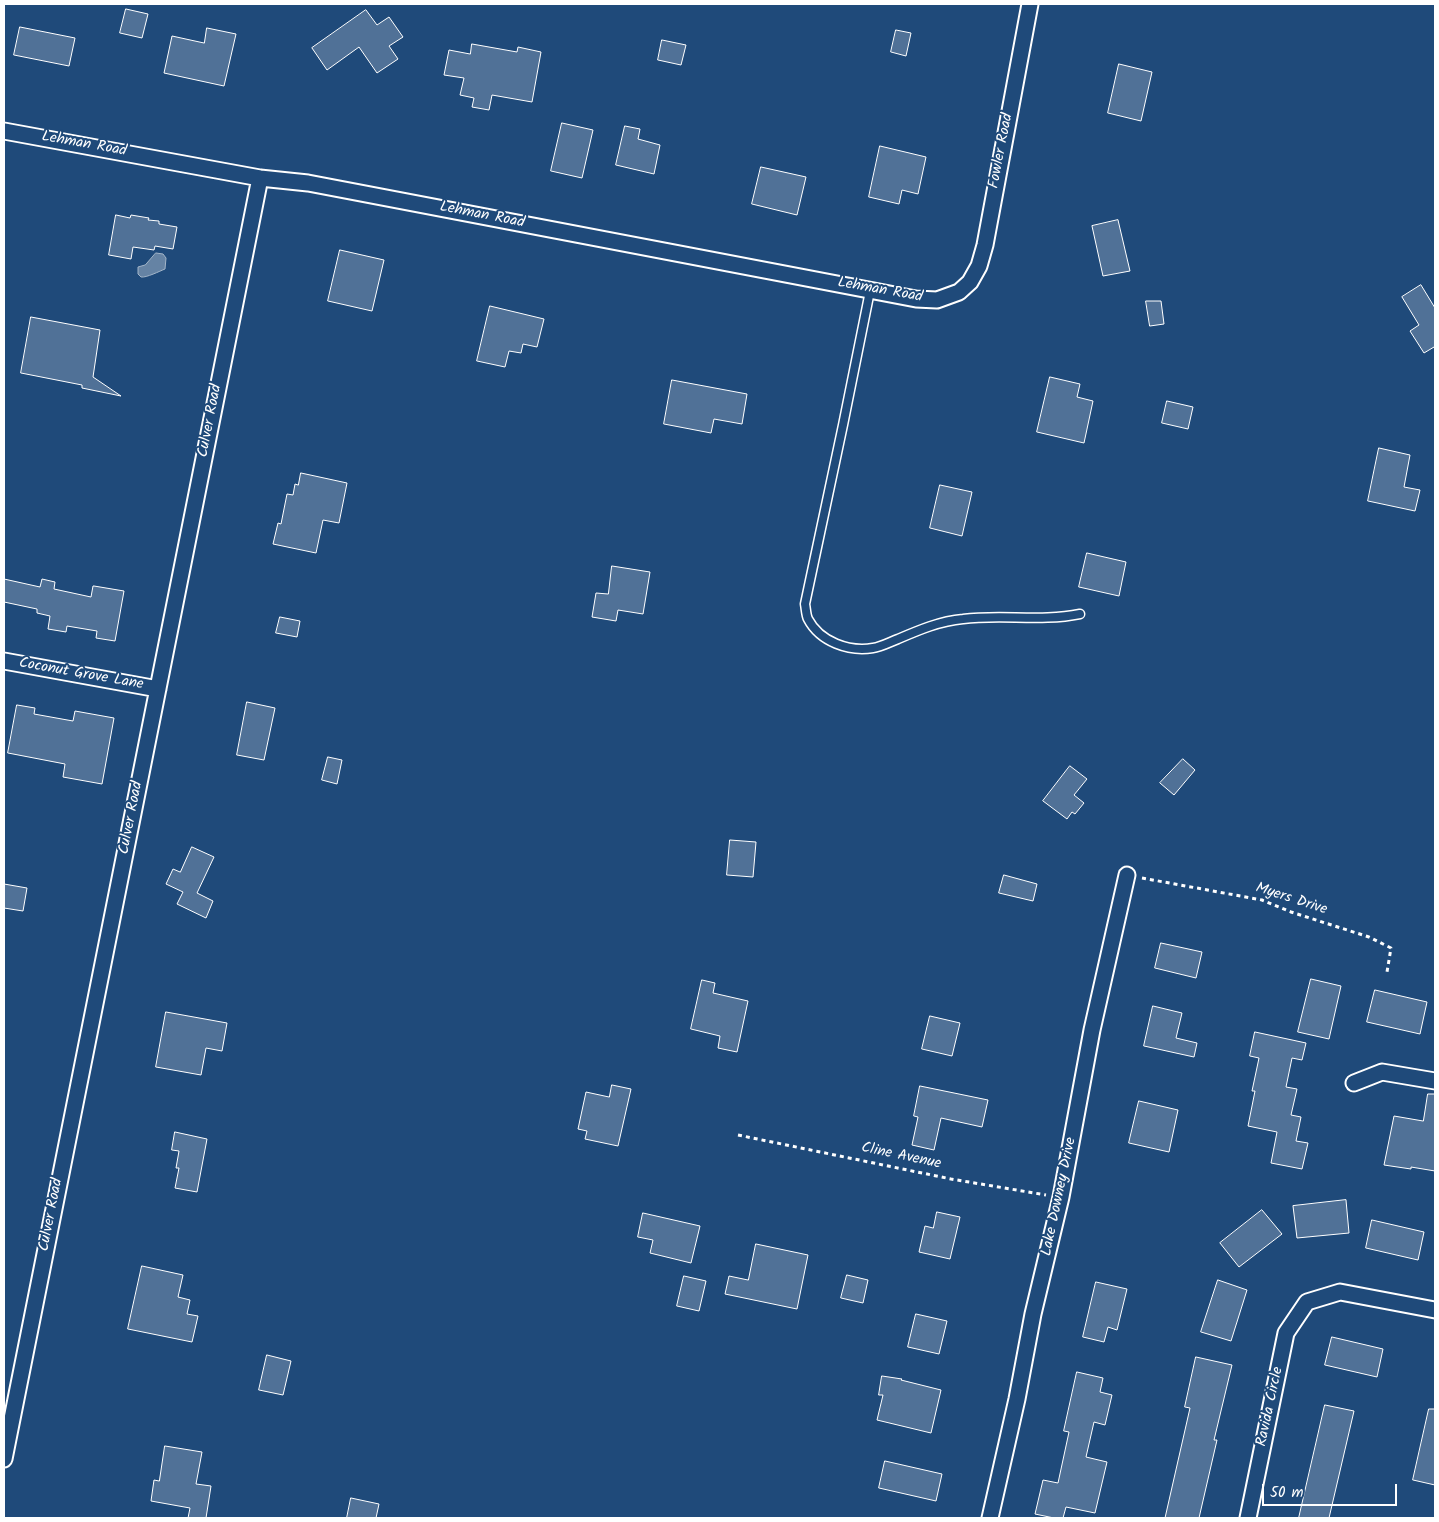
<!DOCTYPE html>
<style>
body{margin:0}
#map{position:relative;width:1439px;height:1522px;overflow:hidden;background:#1f4a7a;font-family:Kalam,sans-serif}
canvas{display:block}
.frame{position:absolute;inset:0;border:5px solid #fff;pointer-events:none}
.scale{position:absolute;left:1262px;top:1484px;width:135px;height:22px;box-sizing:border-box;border:2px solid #fff;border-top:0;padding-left:6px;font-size:15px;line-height:18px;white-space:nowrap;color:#fff;-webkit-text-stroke:4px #1f4a7a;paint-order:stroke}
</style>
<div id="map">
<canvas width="1439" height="1522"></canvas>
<div class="frame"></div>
<div class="scale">50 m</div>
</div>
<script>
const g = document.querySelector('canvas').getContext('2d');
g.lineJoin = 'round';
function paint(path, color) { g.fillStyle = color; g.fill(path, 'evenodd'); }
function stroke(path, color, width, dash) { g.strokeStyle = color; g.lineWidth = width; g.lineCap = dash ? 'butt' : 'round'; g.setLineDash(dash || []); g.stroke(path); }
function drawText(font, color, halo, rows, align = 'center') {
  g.font = font + ' Kalam,sans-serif'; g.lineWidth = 4; g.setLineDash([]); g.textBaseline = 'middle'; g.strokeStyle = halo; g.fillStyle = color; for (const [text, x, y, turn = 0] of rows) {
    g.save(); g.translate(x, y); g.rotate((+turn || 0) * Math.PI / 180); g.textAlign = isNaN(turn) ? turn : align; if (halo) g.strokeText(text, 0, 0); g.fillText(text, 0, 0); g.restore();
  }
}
const water = new Path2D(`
 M 156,253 L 163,254 L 166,258 L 165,269 C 160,271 146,278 141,277 L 138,274 L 138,267 L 145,265 Z`);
const building = new Path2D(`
 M 126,9 L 148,14 L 142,38 L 120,33 Z
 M 366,10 L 377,25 L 389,17 L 403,37 L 389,46 L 398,59 L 377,73 L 359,47 L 327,70 L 312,48 Z
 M 20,27 L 75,38 L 69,66 L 14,55 Z
 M 207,28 L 236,34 L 224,86 L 164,73 L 172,36 L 204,43 Z
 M 896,30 L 911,33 L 906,56 L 891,52 Z
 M 662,40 L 686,45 L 681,65 L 658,60 Z
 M 472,44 L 517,52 L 518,47 L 541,52 L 532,102 L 492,95 L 489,110 L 472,107 L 474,98 L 460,95 L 464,78 L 444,75 L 449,50 L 470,54 Z
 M 1119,64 L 1152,72 L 1141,121 L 1108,113 Z
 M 562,123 L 593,130 L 582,178 L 551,171 Z
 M 625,126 L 640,129 L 638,139 L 660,145 L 654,174 L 616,165 Z
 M 880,146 L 926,157 L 918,194 L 902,190 L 899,204 L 869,197 Z
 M 761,167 L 806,177 L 797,215 L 752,204 Z
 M 116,215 L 130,218 L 131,215 L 149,218 L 148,220 L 159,221 L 159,224 L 177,227 L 173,249 L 155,246 L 154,250 L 133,247 L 131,259 L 109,255 Z
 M 1118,220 L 1130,271 L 1103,276 L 1092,226 Z
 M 340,250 L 384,260 L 372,311 L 328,301 Z
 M 1421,285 L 1435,308 L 1435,350 L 1434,347 L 1424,353 L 1410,331 L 1419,325 L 1402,297 Z
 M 1146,301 L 1161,301 L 1164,324 L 1150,326 Z
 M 490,306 L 544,319 L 537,347 L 523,344 L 521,353 L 509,351 L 505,367 L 477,361 Z
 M 31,317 L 100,330 L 93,377 L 121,396 L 82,388 L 82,385 L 21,373 Z
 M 1050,377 L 1080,384 L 1077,397 L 1093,401 L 1084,443 L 1037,432 Z
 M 672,380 L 747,394 L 742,424 L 714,419 L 711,433 L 664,424 Z
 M 1167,401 L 1193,407 L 1188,429 L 1162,423 Z
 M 1379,448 L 1410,455 L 1404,487 L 1420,490 L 1415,511 L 1368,501 Z
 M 301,473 L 347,483 L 339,523 L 323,520 L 316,553 L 273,544 L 278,523 L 281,524 L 287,494 L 293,495 L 295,484 L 298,485 Z
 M 940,485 L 972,492 L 962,536 L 930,528 Z
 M 1087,553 L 1126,562 L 1119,596 L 1079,587 Z
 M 612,566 L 650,572 L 643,614 L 618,610 L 616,621 L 592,617 L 596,593 L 608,594 Z
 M 4,579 L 40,587 L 42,579 L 55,582 L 54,589 L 91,597 L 93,586 L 94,586 L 124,591 L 115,641 L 96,638 L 97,631 L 67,626 L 66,632 L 48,629 L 50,616 L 37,613 L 37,609 L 4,602 Z
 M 280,617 L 300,621 L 297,637 L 276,633 Z
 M 247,702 L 275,708 L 264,760 L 237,755 Z
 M 17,705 L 35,708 L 34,714 L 73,721 L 75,711 L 114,718 L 102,784 L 63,777 L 65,764 L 8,753 Z
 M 328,757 L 342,760 L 337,784 L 322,780 Z
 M 1183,759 L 1195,770 L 1174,795 L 1160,783 Z
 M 1070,766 L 1087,779 L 1074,795 L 1084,803 L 1075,814 L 1072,812 L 1067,819 L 1043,801 Z
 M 730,840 L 756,842 L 753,877 L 727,875 Z
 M 192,847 L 214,857 L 197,893 L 213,901 L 206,918 L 177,904 L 183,892 L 166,884 L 173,869 L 180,872 Z
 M 1004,875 L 1037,884 L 1033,901 L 999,893 Z
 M 4,884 L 27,888 L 23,911 L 4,908 Z
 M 1161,943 L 1202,952 L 1196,978 L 1155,968 Z
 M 1311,979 L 1341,986 L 1329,1039 L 1298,1032 Z
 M 702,980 L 715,983 L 713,993 L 748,1001 L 737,1052 L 718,1048 L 720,1036 L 691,1029 Z
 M 1375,990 L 1427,1002 L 1420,1034 L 1367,1022 Z
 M 1153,1006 L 1182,1013 L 1176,1038 L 1197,1043 L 1194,1057 L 1144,1046 Z
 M 166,1012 L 227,1023 L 222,1051 L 206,1048 L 201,1075 L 156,1067 Z
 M 930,1016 L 960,1023 L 952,1056 L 922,1049 Z
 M 1255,1032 L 1306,1043 L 1302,1060 L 1292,1058 L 1286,1087 L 1297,1089 L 1291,1115 L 1301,1117 L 1296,1141 L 1308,1143 L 1302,1169 L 1271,1163 L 1277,1132 L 1248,1126 L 1255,1091 L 1252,1091 L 1259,1058 L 1250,1056 Z
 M 612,1085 L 631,1089 L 618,1146 L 585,1139 L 587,1131 L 578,1129 L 586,1092 L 609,1097 Z
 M 920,1086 L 988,1100 L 982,1127 L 941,1118 L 934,1150 L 912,1145 L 918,1117 L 914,1116 Z
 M 1428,1094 L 1435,1094 L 1435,1171 L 1411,1167 L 1411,1169 L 1384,1165 L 1394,1116 L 1423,1121 Z
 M 1139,1101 L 1178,1110 L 1169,1152 L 1129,1143 Z
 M 175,1132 L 207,1139 L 197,1192 L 175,1188 L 179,1168 L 176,1168 L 179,1151 L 172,1150 Z
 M 1346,1200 L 1349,1233 L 1297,1238 L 1293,1206 Z
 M 1262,1210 L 1282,1234 L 1239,1267 L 1220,1243 Z
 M 937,1212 L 960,1217 L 950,1259 L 919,1252 L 925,1226 L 933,1228 Z
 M 643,1213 L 700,1226 L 691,1263 L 650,1253 L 653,1240 L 638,1237 Z
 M 1372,1220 L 1424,1232 L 1418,1260 L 1366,1248 Z
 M 756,1244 L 808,1255 L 797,1309 L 725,1294 L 729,1276 L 748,1280 Z
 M 142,1266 L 183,1275 L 178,1297 L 190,1300 L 187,1314 L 198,1316 L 192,1342 L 128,1329 Z
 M 847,1275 L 868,1280 L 863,1303 L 841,1298 Z
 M 684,1276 L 706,1281 L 699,1311 L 677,1306 Z
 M 1218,1280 L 1247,1290 L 1231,1341 L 1201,1332 Z
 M 1096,1282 L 1127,1289 L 1117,1330 L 1108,1327 L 1104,1342 L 1083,1337 Z
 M 916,1314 L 947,1321 L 939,1354 L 908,1347 Z
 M 1332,1337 L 1383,1349 L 1377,1377 L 1325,1365 Z
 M 267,1355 L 291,1361 L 283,1395 L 259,1390 Z
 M 1196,1357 L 1232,1365 L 1214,1440 L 1217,1440 L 1199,1518 L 1165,1518 L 1190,1408 L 1185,1407 Z
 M 1077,1372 L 1103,1378 L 1100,1392 L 1112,1395 L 1105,1425 L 1094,1422 L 1086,1457 L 1107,1462 L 1095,1513 L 1066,1507 L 1063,1518 L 1054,1518 L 1035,1514 L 1043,1480 L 1058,1483 L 1069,1432 L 1064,1431 Z
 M 882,1376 L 902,1379 L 901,1380 L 941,1390 L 931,1433 L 877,1420 L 883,1395 L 879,1395 Z
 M 1325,1405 L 1354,1411 L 1329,1518 L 1299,1518 Z
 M 1429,1409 L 1435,1409 L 1435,1485 L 1413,1480 Z
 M 165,1446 L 202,1452 L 196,1484 L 211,1486 L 206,1518 L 188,1518 L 190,1508 L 151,1501 L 154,1480 L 159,1481 Z
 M 885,1461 L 942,1474 L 936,1501 L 879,1488 Z
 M 351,1498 L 379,1504 L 376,1518 L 347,1518 Z`);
const path = new Path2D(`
 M 1142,878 L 1262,900 L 1291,912 L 1369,937 L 1391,948 L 1387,972
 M 738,1135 L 951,1179 L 1046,1195`);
const lane = new Path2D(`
 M 870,291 L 843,425 L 805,604 C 806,609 806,615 808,619 C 820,642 849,652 873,648 C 881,647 890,642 898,639 C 919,630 940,621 963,619 C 1002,614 1041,622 1080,614`);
const street = new Path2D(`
 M 4,131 L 260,178 L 308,183 L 916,299 L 937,300 L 959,292 L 970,282 L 979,266 L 985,245 L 1030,4
 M 4,661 L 158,689
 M 1354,1083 L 1382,1072 L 1435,1081
 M 4,1459 L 260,178
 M 990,1518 L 1017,1399 L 1033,1314 L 1061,1197 L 1092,1030 L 1127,875
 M 1248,1518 L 1286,1333 L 1307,1302 L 1340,1292 L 1435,1310`);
const streetNames = [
 ["Lehman Road",84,145,10],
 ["Fowler Road",1002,151,-79],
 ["Lehman Road",482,216,11],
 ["Lehman Road",880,291,10],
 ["Culver Road",211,421,-79],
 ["Coconut Grove Lane",81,675,10],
 ["Culver Road",132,818,-79],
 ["Myers Drive",1291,900,18],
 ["Cline Avenue",901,1157,12],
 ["Lake Downey Drive",1060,1197,-78],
 ["Culver Road",52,1215,-79],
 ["Ravida Circle",1271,1407,-78]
];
paint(water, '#6583a4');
stroke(water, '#a3b5c8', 1);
paint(building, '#507197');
stroke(building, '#fff', 1);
stroke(lane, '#fff', 11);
stroke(street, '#fff', 19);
stroke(path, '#fff', 3, [4, 4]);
stroke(lane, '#1f4a7a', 8);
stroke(street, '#1f4a7a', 15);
drawText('15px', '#fff', '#1f4a7a', streetNames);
</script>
